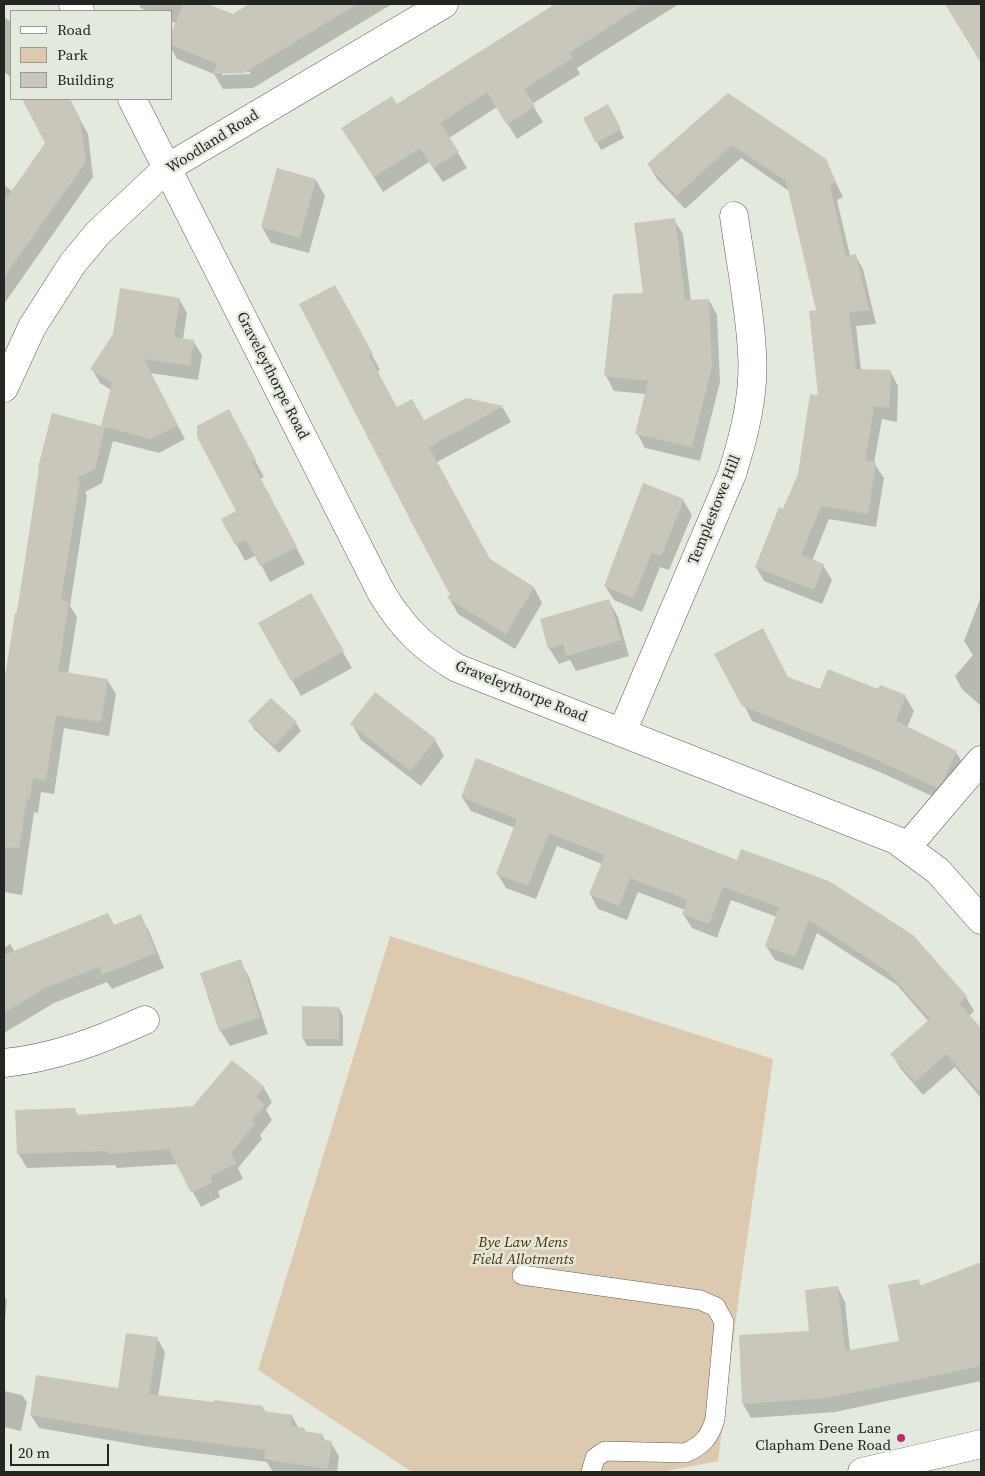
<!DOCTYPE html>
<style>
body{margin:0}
#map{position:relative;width:985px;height:1476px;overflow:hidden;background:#e4e9de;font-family:"Source Serif 4",serif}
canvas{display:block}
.frame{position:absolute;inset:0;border:5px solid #242622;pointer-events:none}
.legend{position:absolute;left:10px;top:10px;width:162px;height:90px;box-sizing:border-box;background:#e4e9de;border:1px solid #979b93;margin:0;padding:6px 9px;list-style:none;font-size:15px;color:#242622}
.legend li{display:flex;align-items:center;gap:10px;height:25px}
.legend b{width:25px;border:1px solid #979b93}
.scale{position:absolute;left:10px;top:1444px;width:99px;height:22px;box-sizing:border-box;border:2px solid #242622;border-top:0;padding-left:6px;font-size:15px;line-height:18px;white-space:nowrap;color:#242622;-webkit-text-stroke:4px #e4e9de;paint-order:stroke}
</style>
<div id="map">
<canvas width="985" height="1476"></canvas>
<div class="frame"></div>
<ul class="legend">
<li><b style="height:6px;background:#fff"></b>Road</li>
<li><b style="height:14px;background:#ddc9af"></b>Park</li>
<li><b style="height:14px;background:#c9c7bc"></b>Building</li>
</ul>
<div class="scale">20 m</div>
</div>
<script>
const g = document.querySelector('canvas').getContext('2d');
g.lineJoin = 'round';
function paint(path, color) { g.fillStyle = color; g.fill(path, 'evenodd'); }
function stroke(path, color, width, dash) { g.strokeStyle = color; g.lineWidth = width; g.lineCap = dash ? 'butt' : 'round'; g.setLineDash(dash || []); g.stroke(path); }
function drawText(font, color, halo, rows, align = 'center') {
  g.font = font + ' "Source Serif 4",serif'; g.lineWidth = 5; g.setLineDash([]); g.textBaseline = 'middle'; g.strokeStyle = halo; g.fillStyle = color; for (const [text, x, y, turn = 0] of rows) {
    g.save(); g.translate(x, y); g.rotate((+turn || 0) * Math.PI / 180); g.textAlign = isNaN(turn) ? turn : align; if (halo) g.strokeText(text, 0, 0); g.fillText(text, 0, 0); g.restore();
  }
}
const green = new Path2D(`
 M 390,936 L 773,1059 L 739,1295 L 718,1461 L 661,1472 L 412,1472 L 258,1370 Z`);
const shadow = new Path2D(`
 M 138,4 L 205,4 L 233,15 L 251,4 L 392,4 L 253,88 L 223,89 L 214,74 L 177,59 L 171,48 L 171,36 L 177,24 L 171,21 L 171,11 L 147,11 L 141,8 ZM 250,72 L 250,74 L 222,75 L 222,73 Z
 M 563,4 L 679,4 L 577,68 L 580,74 L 532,104 L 543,122 L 517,139 L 497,107 L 449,138 L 467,168 L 443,182 L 429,162 L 383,192 L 352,143 L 397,106 Z
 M 946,4 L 981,4 L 981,62 Z
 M 4,17 L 11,22 L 11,77 L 4,72 Z
 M 728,94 L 825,160 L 843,197 L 837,200 L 850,256 L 855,255 L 863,269 L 876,324 L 856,326 L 861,370 L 890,371 L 898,386 L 897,422 L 882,419 L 874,463 L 884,478 L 876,527 L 829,519 L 812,561 L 823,565 L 832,580 L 822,604 L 764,581 L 756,567 L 799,474 L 819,397 L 817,311 L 789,191 L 741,158 L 685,209 L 657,179 L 649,165 Z
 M 23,99 L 69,99 L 88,134 L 93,177 L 4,304 L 4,185 L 12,191 L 47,143 Z
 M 612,114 L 624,138 L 601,150 L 597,142 Z
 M 316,180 L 325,196 L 309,253 L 271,243 L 262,227 Z
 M 674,220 L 683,234 L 691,301 L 709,300 L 717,315 L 720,382 L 700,461 L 645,448 L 637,433 L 646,394 L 614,391 L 606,376 L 644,294 Z
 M 179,299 L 187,313 L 183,339 L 193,341 L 202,355 L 198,380 L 150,373 L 185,439 L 159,453 L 113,441 L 102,483 L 85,492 L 87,496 L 70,606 L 77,617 L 68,674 L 107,680 L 116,694 L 109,736 L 64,728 L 54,794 L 41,792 L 38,813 L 34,812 L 22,895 L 4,892 L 4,692 L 40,470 L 102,427 L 111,390 L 100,383 L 92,369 Z
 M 344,302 L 380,370 L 377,372 L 397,409 L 424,422 L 466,400 L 503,408 L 511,422 L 437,462 L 490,561 L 534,588 L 542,603 L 515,649 L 458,614 L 449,598 L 452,595 L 390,480 Z
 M 237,427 L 264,477 L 260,479 L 305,564 L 270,582 L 256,555 L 245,561 L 223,519 L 238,511 Z
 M 683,500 L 692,515 L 669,570 L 660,567 L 642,612 L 614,600 L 605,586 Z
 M 310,595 L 352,668 L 301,696 L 260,623 Z
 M 981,597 L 981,706 L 962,689 L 955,676 L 973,655 L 964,641 Z
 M 609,601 L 618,617 L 629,656 L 576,671 L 570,660 L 559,664 L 549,648 Z
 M 879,690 L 905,696 L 914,711 L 907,728 L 956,752 L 965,767 L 945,802 L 882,773 L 752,721 L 744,705 L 821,691 Z
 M 271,699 L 296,723 L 301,731 L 279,753 L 254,729 L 250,721 Z
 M 352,724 L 435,740 L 444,756 L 421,786 L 361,740 Z
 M 462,797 L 912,936 L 966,997 L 974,1011 L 969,1016 L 981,1030 L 981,1098 L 955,1067 L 923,1095 L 900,1068 L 892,1054 L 929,1022 L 897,985 L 817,933 L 803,970 L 775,960 L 766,946 L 777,917 L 731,900 L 717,938 L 692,928 L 683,914 L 685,910 L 638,892 L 627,920 L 598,909 L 590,894 L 602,864 L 557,846 L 536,899 L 506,888 L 497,873 L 515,828 L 471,811 Z
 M 108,914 L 115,926 L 140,916 L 149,931 L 164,968 L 112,989 L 107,982 L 54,1003 L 4,1033 L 4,948 L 10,944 L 15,952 Z
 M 240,961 L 249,977 L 268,1034 L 230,1046 L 220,1030 Z
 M 339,1008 L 343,1016 L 343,1046 L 307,1046 L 303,1038 Z
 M 264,1088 L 272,1102 L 266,1110 L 272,1120 L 260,1135 L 262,1139 L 238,1168 L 243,1179 L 218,1191 L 220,1197 L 201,1207 L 178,1164 L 117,1168 L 115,1165 L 27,1168 L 18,1153 L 75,1110 L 78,1116 L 194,1107 Z
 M 978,1265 L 981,1270 L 981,1381 L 835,1412 L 751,1418 L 743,1404 L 811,1332 L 838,1288 L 845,1302 L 850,1351 L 900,1342 L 918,1281 L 922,1287 Z
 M 4,1295 L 7,1301 L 4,1329 Z
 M 157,1338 L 165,1352 L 158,1397 L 262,1407 L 266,1412 L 292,1416 L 299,1429 L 304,1429 L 306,1433 L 322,1435 L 326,1442 L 331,1443 L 339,1456 L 337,1472 L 273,1472 L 267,1462 L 149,1447 L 39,1428 L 31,1415 L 119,1389 Z
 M 4,1391 L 22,1395 L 27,1402 L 21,1431 L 4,1427 Z`);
const building = new Path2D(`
 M 183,4 L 208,4 L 233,14 L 249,4 L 357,4 L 244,73 L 213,74 L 217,64 L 171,45 L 171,33 Z
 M 555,4 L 644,4 L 569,53 L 573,58 L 524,89 L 535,106 L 507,125 L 487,92 L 440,123 L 459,152 L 433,168 L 420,148 L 374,177 L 341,128 L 392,96 L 397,104 Z
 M 945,4 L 981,4 L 981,63 Z
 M 728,93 L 826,159 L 836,182 L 830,186 L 846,256 L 856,254 L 869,310 L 849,312 L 856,369 L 891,370 L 889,408 L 874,406 L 865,460 L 876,462 L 868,514 L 821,506 L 801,555 L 824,564 L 814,590 L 755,567 L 779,507 L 783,509 L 798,474 L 810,394 L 818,395 L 809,311 L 816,310 L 786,181 L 732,145 L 676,196 L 647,164 Z
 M 22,99 L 70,99 L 80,118 L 86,162 L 4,277 L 4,202 L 45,143 Z
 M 608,104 L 621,129 L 596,143 L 583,118 Z
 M 277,168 L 316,179 L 300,238 L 261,227 Z
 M 675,218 L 685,300 L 709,299 L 712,367 L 692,447 L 635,434 L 648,381 L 604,376 L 613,294 L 643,293 L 634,223 Z
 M 335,285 L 373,354 L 369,356 L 397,407 L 412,399 L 424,420 L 466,398 L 504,406 L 429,447 L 490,559 L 534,587 L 506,634 L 447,598 L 453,590 L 449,593 L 417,533 L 299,304 Z
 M 120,288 L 180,298 L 174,337 L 194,340 L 190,366 L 144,359 L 178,425 L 151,439 L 105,427 L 95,469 L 75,479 L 80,480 L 61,600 L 69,602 L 58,671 L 108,679 L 101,722 L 56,715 L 46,780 L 33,778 L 30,799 L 27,798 L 19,848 L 4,847 L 4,683 L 15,613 L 17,613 L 39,468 L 38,467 L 52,413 L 101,426 L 112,383 L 90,369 L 113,334 Z
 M 229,409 L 256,460 L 252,462 L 297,547 L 260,566 L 246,540 L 235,545 L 221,519 L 236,511 L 197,437 L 197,426 Z
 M 643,483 L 684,499 L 661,556 L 652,553 L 633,598 L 604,586 Z
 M 311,593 L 344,651 L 291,681 L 258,623 Z
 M 609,599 L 621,640 L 566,656 L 563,644 L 548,649 L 540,619 Z
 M 763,628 L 788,677 L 820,689 L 828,669 L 878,689 L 880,685 L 906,695 L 896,721 L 957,751 L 943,781 L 937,788 L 873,758 L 742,706 L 714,654 Z
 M 375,692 L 436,739 L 411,771 L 350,724 Z
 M 271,698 L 297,722 L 274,746 L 248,721 Z
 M 476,758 L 737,860 L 741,849 L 829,881 L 913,935 L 967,996 L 959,1003 L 981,1028 L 981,1094 L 946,1054 L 915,1082 L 890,1054 L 930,1019 L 887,971 L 809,920 L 795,957 L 765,946 L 779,907 L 723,887 L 709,924 L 682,914 L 687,900 L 630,878 L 619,906 L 589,894 L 605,855 L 549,833 L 528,886 L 496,874 L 517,819 L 461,797 Z
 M 108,913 L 114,925 L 141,914 L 156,953 L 102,975 L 99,967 L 45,988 L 4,1013 L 4,955 Z
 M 241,959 L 260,1017 L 219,1031 L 200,973 Z
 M 302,1006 L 339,1007 L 339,1039 L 302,1039 Z
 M 232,1060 L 265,1087 L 256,1097 L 265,1105 L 251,1121 L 255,1124 L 231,1153 L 236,1164 L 210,1176 L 213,1182 L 191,1193 L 169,1149 L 107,1154 L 107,1151 L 17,1154 L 15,1110 L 75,1108 L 76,1115 L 193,1106 Z
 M 981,1262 L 981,1366 L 827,1398 L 742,1404 L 739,1335 L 809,1331 L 805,1290 L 838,1286 L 845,1351 L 899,1341 L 888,1285 L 919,1279 L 920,1286 Z
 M 126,1333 L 158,1337 L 149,1394 L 214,1402 L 214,1400 L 263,1406 L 263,1411 L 293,1415 L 291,1426 L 305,1428 L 304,1431 L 323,1434 L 322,1440 L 332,1441 L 328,1469 L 264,1459 L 265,1450 L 140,1434 L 30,1415 L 36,1375 L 118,1388 Z`);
const lane = new Path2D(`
 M 522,1275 L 700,1300 L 716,1307 L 724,1322 L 715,1419 C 710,1437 702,1446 685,1453 L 605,1451 L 595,1458 L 591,1472`);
const street = new Path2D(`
 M 73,4 L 80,11
 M 132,99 L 381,592 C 402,627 422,647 457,668 L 896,840 L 938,871 L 981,920
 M 4,388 L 32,327 L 73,263 L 98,233 L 167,168 L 444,4
 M 622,732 L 732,474 C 744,436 755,394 752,353 C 750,308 740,261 734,216
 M 907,847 L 981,760
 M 4,1063 C 53,1058 99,1041 145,1020`);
const secondary = new Path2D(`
 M 862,1472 L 981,1444`);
const markers = [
 [901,1438,5,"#b52f72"]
];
const streetNames = [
 ["Woodland Road",213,142,-32],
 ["Graveleythorpe Road",272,376,63],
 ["Templestowe Hill",715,510,-68],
 ["Graveleythorpe Road",521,692,22]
];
const parkNames = [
 ["Bye Law Mens",523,1243],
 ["Field Allotments",523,1260]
];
const poiNames = [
 ["Green Lane",891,1429],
 ["Clapham Dene Road",891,1446]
];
paint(green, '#ddc9af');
paint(shadow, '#0003');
paint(building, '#c9c7bc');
stroke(lane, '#5e6259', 20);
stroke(street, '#5e6259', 29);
stroke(secondary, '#5e6259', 29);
stroke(lane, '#fff', 19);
stroke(street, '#fff', 28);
stroke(secondary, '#fff', 28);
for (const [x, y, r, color] of markers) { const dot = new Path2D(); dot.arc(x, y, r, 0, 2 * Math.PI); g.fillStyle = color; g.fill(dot); stroke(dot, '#e4e9de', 2); }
drawText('15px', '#242622', '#e4e9de', streetNames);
drawText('italic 15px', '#4d3100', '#e4e9de', parkNames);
drawText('15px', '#242622', '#e4e9de', poiNames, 'right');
</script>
